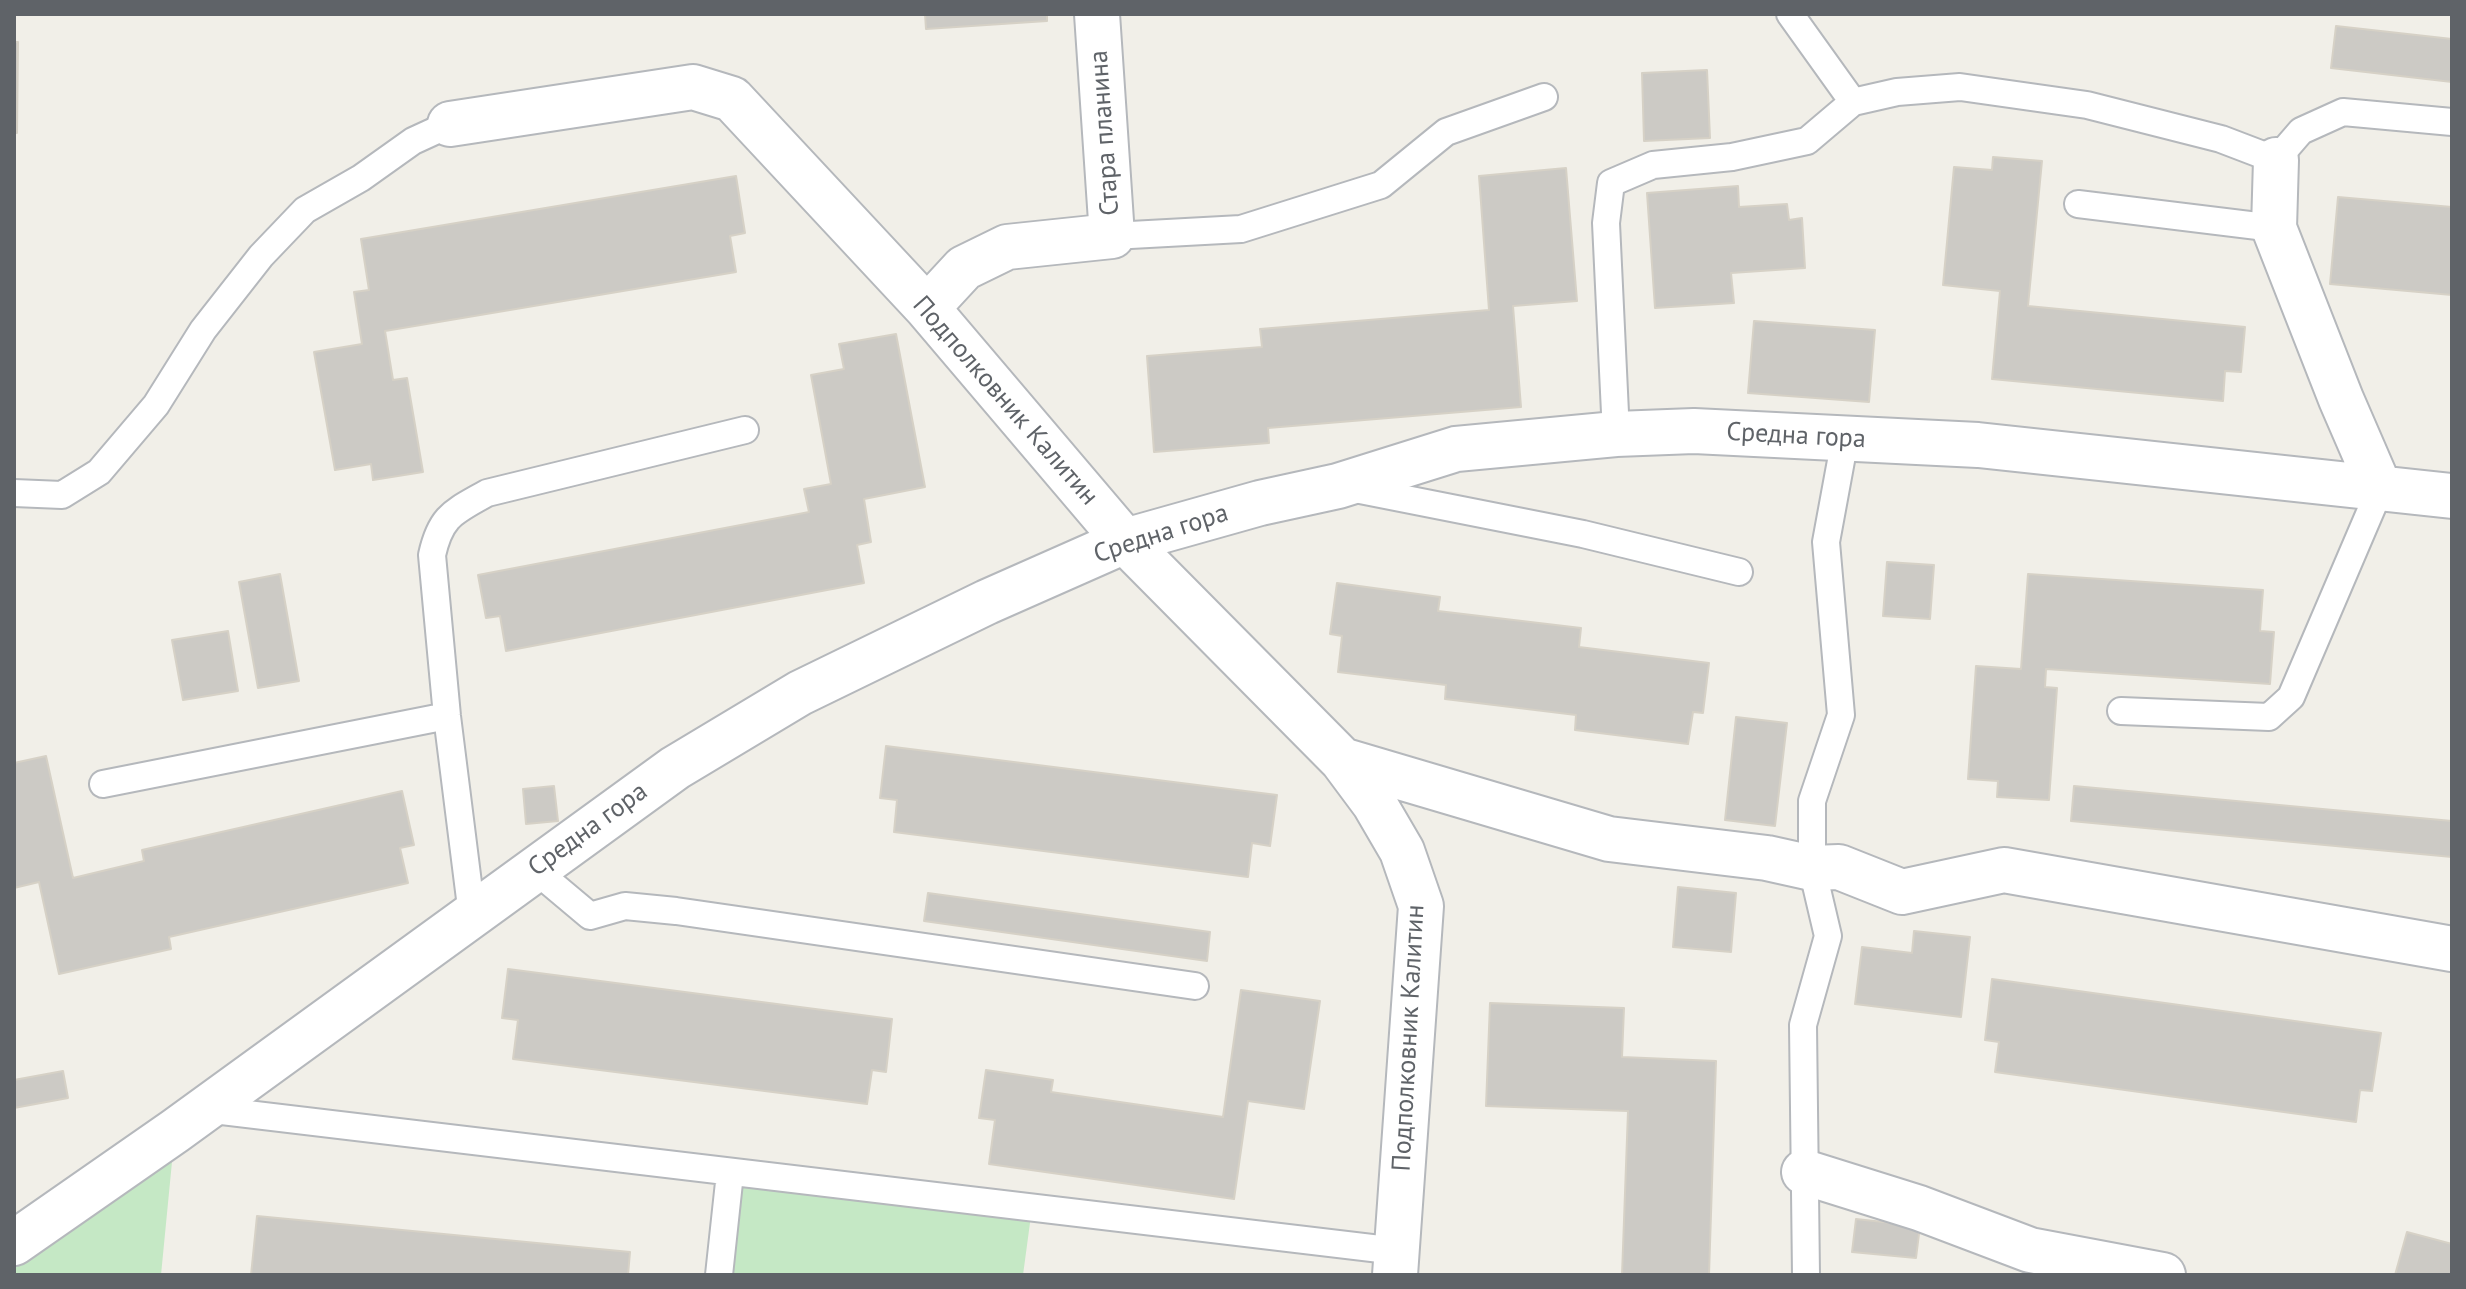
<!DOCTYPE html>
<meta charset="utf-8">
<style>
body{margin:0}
#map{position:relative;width:2466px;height:1289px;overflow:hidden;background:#f1efe8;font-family:"PT Sans",sans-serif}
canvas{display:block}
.frame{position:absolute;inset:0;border:16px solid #5f6368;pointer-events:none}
</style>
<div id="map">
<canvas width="2466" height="1289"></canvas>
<div class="frame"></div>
</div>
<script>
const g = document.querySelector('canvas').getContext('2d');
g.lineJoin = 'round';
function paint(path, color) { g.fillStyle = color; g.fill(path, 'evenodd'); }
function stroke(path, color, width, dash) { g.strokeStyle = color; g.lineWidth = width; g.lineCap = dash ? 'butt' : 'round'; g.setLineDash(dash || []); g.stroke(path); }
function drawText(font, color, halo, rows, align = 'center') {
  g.font = font + ' "PT Sans",sans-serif'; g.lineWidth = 6; g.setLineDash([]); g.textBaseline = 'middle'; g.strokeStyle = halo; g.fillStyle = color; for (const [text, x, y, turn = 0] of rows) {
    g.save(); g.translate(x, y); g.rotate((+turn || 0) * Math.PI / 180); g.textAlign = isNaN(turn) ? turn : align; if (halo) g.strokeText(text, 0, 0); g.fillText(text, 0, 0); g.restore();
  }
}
const green = new Path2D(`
 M 175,1131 L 161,1275 L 14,1275 L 14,1243 Z
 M 730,1173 L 1032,1208 L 1023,1275 L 719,1275 Z`);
const building = new Path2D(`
 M 925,14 L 1047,14 L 1047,21 L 926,29 Z
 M 2336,26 L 2452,39 L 2452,82 L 2331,68 Z
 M 14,42 L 18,42 L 17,133 L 14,133 Z
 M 1707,70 L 1710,138 L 1644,141 L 1642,73 Z
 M 1993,157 L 2042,161 L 2028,306 L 2245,327 L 2241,372 L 2225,371 L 2223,401 L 1992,379 L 2000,291 L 1943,285 L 1954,167 L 1992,170 Z
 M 1566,168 L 1577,301 L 1513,306 L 1521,407 L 1268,428 L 1269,443 L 1154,452 L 1147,356 L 1262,347 L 1260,329 L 1489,310 L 1479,176 Z
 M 736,176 L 745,233 L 730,236 L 736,272 L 385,331 L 393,380 L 407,378 L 423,472 L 373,480 L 371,464 L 335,470 L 314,352 L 362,344 L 354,292 L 369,290 L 361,239 Z
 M 1738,186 L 1739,207 L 1787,204 L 1789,220 L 1802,218 L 1805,268 L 1731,273 L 1734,303 L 1655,308 L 1647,193 Z
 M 2338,197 L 2452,207 L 2452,295 L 2330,284 Z
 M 1754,321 L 1875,330 L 1869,402 L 1748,393 Z
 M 896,334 L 925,487 L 864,499 L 871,542 L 857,545 L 864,583 L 506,651 L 500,616 L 486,618 L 478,575 L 809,512 L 804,489 L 831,484 L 811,375 L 844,369 L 839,344 Z
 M 1887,562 L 1934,565 L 1930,619 L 1883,616 Z
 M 280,574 L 299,681 L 258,688 L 239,582 Z
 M 2028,574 L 2263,590 L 2260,631 L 2274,632 L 2270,684 L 2046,669 L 2045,687 L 2057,688 L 2049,800 L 1997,797 L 1998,781 L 1968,779 L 1976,666 L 2021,669 Z
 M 1337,583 L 1440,597 L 1438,611 L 1581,628 L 1579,647 L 1709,663 L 1703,713 L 1693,712 L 1688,744 L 1575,730 L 1576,715 L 1445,699 L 1446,685 L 1338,672 L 1342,636 L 1330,634 Z
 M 228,631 L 238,691 L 183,700 L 172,640 Z
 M 1736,717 L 1787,723 L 1775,826 L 1725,820 Z
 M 886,746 L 1277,795 L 1270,846 L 1252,843 L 1248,877 L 894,832 L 897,800 L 880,798 Z
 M 46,756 L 73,878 L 144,861 L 142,850 L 402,791 L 414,845 L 400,848 L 408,883 L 169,937 L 171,949 L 59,974 L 39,882 L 14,888 L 14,763 Z
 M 554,786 L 558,821 L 526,824 L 523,789 Z
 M 2074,786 L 2452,821 L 2452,857 L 2071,821 Z
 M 1678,887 L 1736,893 L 1731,952 L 1673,947 Z
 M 928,893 L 1210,932 L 1207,961 L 924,921 Z
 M 1914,931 L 1970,937 L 1961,1017 L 1855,1004 L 1862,947 L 1912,953 Z
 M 508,969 L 892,1019 L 886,1072 L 872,1070 L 867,1104 L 513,1059 L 518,1020 L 502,1018 Z
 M 1992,979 L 2381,1033 L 2372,1091 L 2360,1090 L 2356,1122 L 1995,1072 L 1999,1042 L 1985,1040 Z
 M 1241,990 L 1320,1001 L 1304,1109 L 1248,1101 L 1234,1199 L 989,1164 L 995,1120 L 979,1118 L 986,1070 L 1053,1080 L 1051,1092 L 1223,1117 Z
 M 1490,1003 L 1624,1008 L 1622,1057 L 1716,1061 L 1709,1275 L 1622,1275 L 1628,1111 L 1486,1106 Z
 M 63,1071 L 68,1098 L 14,1108 L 14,1080 Z
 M 257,1216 L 630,1252 L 628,1275 L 251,1275 Z
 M 1856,1219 L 1920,1226 L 1916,1258 L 1852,1252 Z
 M 2407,1232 L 2452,1244 L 2452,1275 L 2395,1275 Z`);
const lane = new Path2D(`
 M 1790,14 L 1853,102 L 1897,92 L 1960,87 L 2087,105 L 2221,139 L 2276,160 L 2301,131 L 2343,112 L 2452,122
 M 2078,204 L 2274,228
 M 1112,236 L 1241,229 L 1381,185 L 1446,132 L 1544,97
 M 1616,434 L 1606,223 L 1611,183 L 1653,165 L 1732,157 L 1807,141 L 1853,102
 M 1350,488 L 1583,534 L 1739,572
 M 14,493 L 62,495 L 99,472 L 156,405 L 203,330 L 261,256 L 305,210 L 361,178 L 413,141 L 450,124
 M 2121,711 L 2269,717 L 2291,697 L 2380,489
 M 103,784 L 447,716
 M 534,869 L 590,916 L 625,906 L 676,911 L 1195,986
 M 472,915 L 447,716 L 432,555 C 441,515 454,512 487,493 L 745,430
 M 205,1109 L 1397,1251
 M 719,1275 L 730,1173
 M 1806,1275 L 1803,1025 L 1828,936 L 1812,868 L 1812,801 L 1841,715 L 1826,542 L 1845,439`);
const street = new Path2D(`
 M 450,124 L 693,87 L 732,99 L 927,308 L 1125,541 L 1342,760 L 1374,803 L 1402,851 L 1421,906 L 1395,1275
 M 2276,160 L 2274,228 L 2341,399 L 2380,489
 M 927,308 L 964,268 L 1007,247 L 1112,236 L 1097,14
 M 1342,760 L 1609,839 L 1767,858 L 1812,868 L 1839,867 L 1902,892 L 2004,870 L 2452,949
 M 1804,1172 L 1919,1208 L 2030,1250 L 2163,1275
 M 14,1243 L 175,1131 L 675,768 L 800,693 L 987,602 L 1125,541 L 1260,503 L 1338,486 L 1456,449 L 1616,434 L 1694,431 L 1978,445 L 2452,496`);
const streetNames = [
 ["Стара планина",1105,133,-94],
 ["Подполковник Калитин",1005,401,49],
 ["Средна гора",1796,436,3],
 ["Средна гора",1161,534,-18],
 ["Средна гора",588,830,-36],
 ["Подполковник Калитин",1409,1038,-87]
];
paint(green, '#c5e8c5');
paint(building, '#cccac5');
stroke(building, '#d6d1c6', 2);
stroke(lane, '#b5b8bc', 30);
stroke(street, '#b5b8bc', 48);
stroke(lane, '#fff', 26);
stroke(street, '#fff', 44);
drawText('26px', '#5f6368', '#fff', streetNames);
</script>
